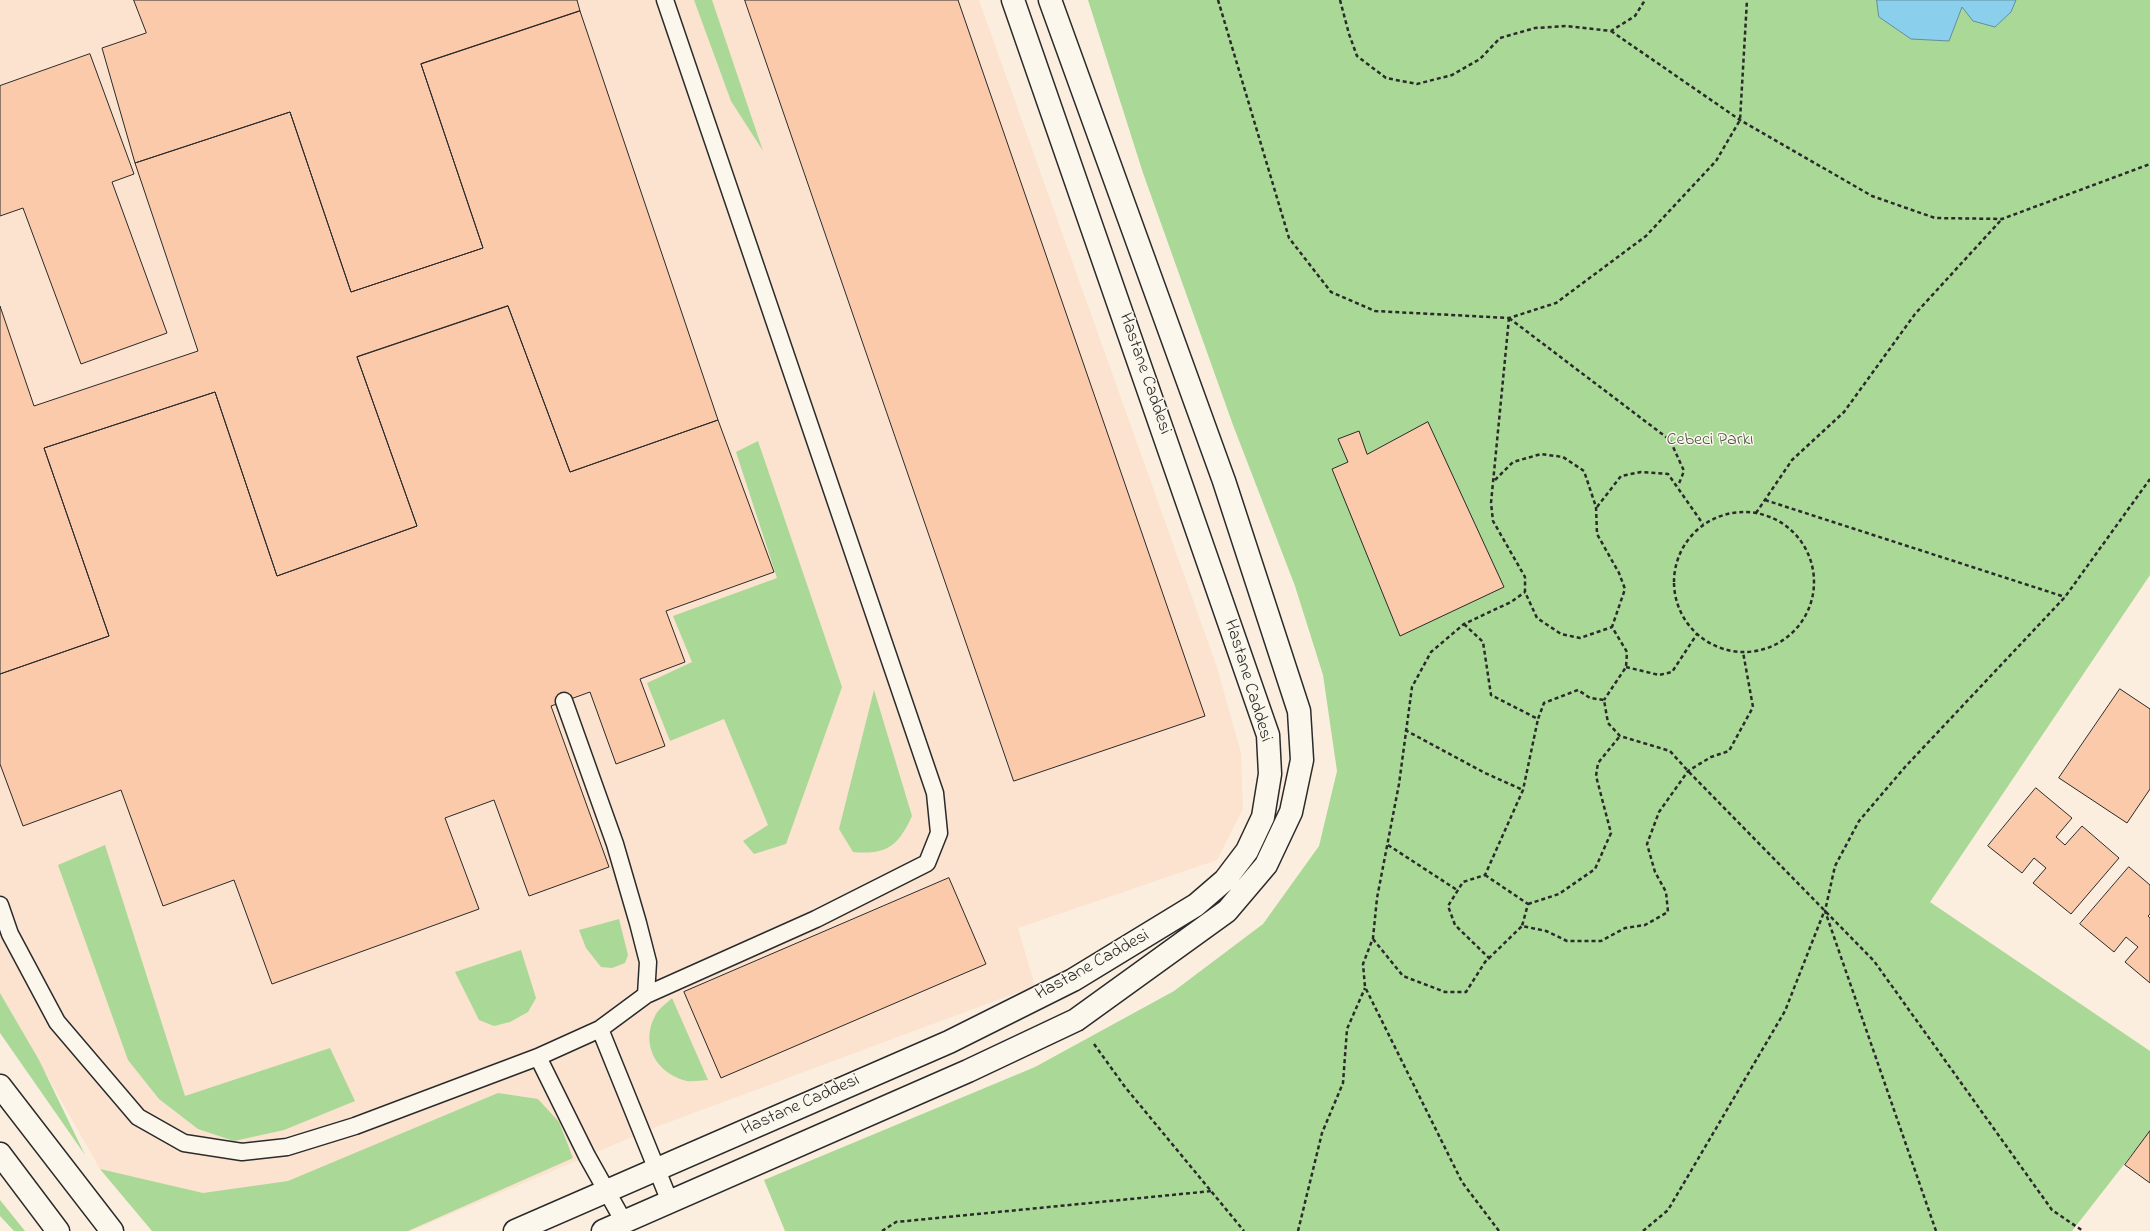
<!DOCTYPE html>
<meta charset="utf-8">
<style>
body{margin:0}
canvas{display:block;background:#fbeedf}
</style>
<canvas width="2150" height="1231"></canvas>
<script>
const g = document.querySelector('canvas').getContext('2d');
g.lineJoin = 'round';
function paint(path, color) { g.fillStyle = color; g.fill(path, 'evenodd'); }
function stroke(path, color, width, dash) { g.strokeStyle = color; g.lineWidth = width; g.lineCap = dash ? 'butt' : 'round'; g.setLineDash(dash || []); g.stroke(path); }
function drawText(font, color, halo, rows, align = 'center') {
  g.font = font + ' "Indie Flower",sans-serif'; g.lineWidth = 3; g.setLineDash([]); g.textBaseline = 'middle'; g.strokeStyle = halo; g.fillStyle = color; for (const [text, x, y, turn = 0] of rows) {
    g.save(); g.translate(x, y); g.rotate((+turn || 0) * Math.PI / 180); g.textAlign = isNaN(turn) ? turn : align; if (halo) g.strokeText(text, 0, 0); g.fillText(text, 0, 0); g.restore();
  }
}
const built = new Path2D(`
 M 0,0 L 979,0 L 1217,667 L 1241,753 L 1243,809 L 1217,860 L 1018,928 L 1035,986 L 656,1127 L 411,1231 L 152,1231 L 100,1169 L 0,993 Z`);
const green = new Path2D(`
 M 694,0 L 712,0 L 763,151 L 731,101 Z
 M 1088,0 L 2150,0 L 2150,575 L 1930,902 L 2150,1051 L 2150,1131 L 2072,1231 L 785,1231 L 764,1180 L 1035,1067 L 1174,991 L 1263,924 L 1319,846 L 1337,771 L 1323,675 L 1295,586 L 1233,425 L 1143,173 Z
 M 758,441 L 842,687 L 786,844 L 754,854 L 743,841 L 768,825 L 724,719 L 670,741 L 647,683 L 692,662 L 673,616 L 777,578 L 736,452 Z
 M 874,690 L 912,816 C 898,846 887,855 853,852 L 839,829 Z
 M 105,845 L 185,1096 L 330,1048 L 355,1101 L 284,1130 L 234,1141 L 198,1129 L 159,1099 L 128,1060 L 58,865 Z
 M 619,919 L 628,955 L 625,963 L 612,968 L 601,967 L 586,948 L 579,930 Z
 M 521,950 L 536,998 L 528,1012 L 510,1022 L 494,1026 L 479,1020 L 455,972 Z
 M 0,993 L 39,1060 L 85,1155 L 0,1033 Z
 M 672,998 L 708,1080 C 702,1080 693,1082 687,1081 C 656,1074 640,1044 655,1016 C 658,1009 667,1003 672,998 Z
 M 498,1093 L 538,1099 L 559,1122 L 573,1158 L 408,1231 L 152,1231 L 100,1169 L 203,1193 L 288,1181 Z
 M 0,1200 L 25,1231 L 14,1231 L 0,1216 Z`);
const water = new Path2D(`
 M 1877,0 L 2016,0 L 2011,12 L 1995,27 L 1973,21 L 1962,7 L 1949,41 L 1911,39 L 1879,17 Z`);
const building = new Path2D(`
 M 134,0 L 577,0 L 580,11 L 421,64 L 483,248 L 351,292 L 290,112 L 135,163 L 102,48 L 146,33 Z
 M 745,0 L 958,0 L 1205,716 L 1014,781 Z
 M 580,11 L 718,420 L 570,472 L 508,306 L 357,357 L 417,526 L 277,576 L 215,392 L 44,448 L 109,636 L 0,674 L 0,306 L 34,406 L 198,351 L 135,163 L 290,112 L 351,292 L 483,248 L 421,64 Z
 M 90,54 L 134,174 L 112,182 L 167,333 L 81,364 L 23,208 L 0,216 L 0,86 Z
 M 508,306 L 570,472 L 718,420 L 774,572 L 666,611 L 685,662 L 640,679 L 665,746 L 616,764 L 590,692 L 551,706 L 609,867 L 529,896 L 494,800 L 445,818 L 479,909 L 272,984 L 234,880 L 163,906 L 121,790 L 23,826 L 0,764 L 0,674 L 109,636 L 44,448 L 215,392 L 277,576 L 417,526 L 357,357 Z
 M 1428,422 L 1504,587 L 1400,636 L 1332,469 L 1348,462 L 1338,439 L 1359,431 L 1367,454 Z
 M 2120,689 L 2150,709 L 2150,789 L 2127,823 L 2059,778 Z
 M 2036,788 L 2072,818 L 2056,837 L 2065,845 L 2082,826 L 2119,858 L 2071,914 L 2033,883 L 2046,868 L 2034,858 L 2022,873 L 1988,846 Z
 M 2129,867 L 2150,885 L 2150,914 L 2148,916 L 2150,918 L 2150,983 L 2125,962 L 2138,947 L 2126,937 L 2114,952 L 2080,924 Z
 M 949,878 L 986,964 L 721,1078 L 684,992 Z
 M 2150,1131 L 2150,1183 L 2125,1165 Z`);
const path = new Path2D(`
 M 1218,0 L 1289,238 L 1331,292 L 1375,311 L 1509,318 L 1556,303 L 1646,236 L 1716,161 L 1740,120 L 1747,0
 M 1340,0 L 1349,34 L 1357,56 L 1386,78 L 1417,84 L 1452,75 L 1480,59 L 1500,38 L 1535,28 L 1566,26 L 1611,31 L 1635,16 L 1645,0
 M 1611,31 L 1740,120 L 1872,196 L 1935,218 L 2002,219 L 2150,164
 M 1509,318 L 1491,503 L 1493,521 L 1525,577 L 1525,592 L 1537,618 L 1561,634 L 1580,638 L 1612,627
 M 1509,318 L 1670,440 L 1684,471 L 1678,486
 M 1495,480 L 1513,462 L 1541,454 L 1563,457 L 1584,471 L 1596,507 L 1597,534 L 1619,573 L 1625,589 L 1612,627 L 1627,652 L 1626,667 L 1604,700
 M 1765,500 L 2065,597
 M 1597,507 L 1621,476 L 1641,472 L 1668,474 L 1703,524
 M1674 582a70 70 0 1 1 140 0a70 70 0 1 1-140 0Z
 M 1756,513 L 1792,460 L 1844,412 L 1915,314 L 2002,219
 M 1464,624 L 1483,642 L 1491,695 L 1538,719 L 1544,703 L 1578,690 L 1590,698 L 1604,700 L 1608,723 L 1620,736 L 1670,751 L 1688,771 L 1874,961 L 2052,1210 L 2083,1231
 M 1626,667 L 1659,675 L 1672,672 L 1697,634
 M 1405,730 L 1485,773 L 1523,790
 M 1388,845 L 1457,890
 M 1485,875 L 1528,904 L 1522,926
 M 1528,904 L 1559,894 L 1595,869 L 1611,833 L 1596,776 L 1598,763 L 1620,736
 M 1373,939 L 1403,976 L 1445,992 L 1466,992 L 1485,962 L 1522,926 L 1546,931 L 1567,941 L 1601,941 L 1625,928 L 1645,925 L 1668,912 L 1666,892 L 1655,872 L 1647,844 L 1659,812 L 1688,771 L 1711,757 L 1729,751 L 1753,707 L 1743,652
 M 1490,959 L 1455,925 L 1448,906 L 1463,882 L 1485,875 L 1523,790 L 1538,719
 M 1094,1044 L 1125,1087 L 1244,1231
 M 882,1231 L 896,1222 L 1212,1191
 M 1298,1231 L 1322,1133 L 1343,1083 L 1347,1029 L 1365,988
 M 1499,1231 L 1462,1182 L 1365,987 L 1363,964 L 1373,938 L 1377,898 L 1399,784 L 1412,687 L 1431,652 L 1464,624 L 1511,602 L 1525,592
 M 1643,1231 L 1668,1210 L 1785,1011 L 1824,912
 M 1936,1231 L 1825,911 L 1835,866 L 1859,821 L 1905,767 L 2065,597 L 2150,479`);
const lane = new Path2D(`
 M 564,701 L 615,844 L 638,923 L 648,962 L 646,995
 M 0,905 L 10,934 L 57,1022 L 138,1117 L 184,1143 L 242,1152 L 287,1147 L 355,1126 L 538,1057 L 600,1029 L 646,995 L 816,919 L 927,863 L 939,833 L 935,793 L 665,0
 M 600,1029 L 670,1202
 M 538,1057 L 587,1156 L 624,1222`);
const secondary = new Path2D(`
 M 0,1086 L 112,1231
 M 0,1154 L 58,1231
 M 515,1231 L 949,1042 L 1073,980 L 1196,905 L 1225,880 L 1247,851 L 1263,817 L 1270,774 L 1268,735 L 1013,0
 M 603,1231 L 968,1071 L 1076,1020 L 1227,911 L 1266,865 L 1291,812 L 1302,760 L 1299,711 L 1224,481 L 1050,0`);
const streetNames = [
 ["Hastane Caddesi",1144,374,71],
 ["Hastane Caddesi",1247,681,73],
 ["Hastane Caddesi",1093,966,-29],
 ["Hastane Caddesi",801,1106,-24]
];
const parkNames = [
 ["Cebeci Parkı",1710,441]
];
paint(built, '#fbe3cf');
paint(green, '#aad897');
paint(water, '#8ad0ec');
stroke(water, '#648e9f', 1);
paint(building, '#fbcaab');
stroke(building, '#2b2b2b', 1);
stroke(lane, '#2b2b2b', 19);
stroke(secondary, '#2b2b2b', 25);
stroke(path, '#2b2b2b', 2.5, [4, 3]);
stroke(lane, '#fbf7ec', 16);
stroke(secondary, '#fbf7ec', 22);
drawText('18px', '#2b2b2b', '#fbf7ec', streetNames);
drawText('18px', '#4b5646', '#fbf7ec', parkNames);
</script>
